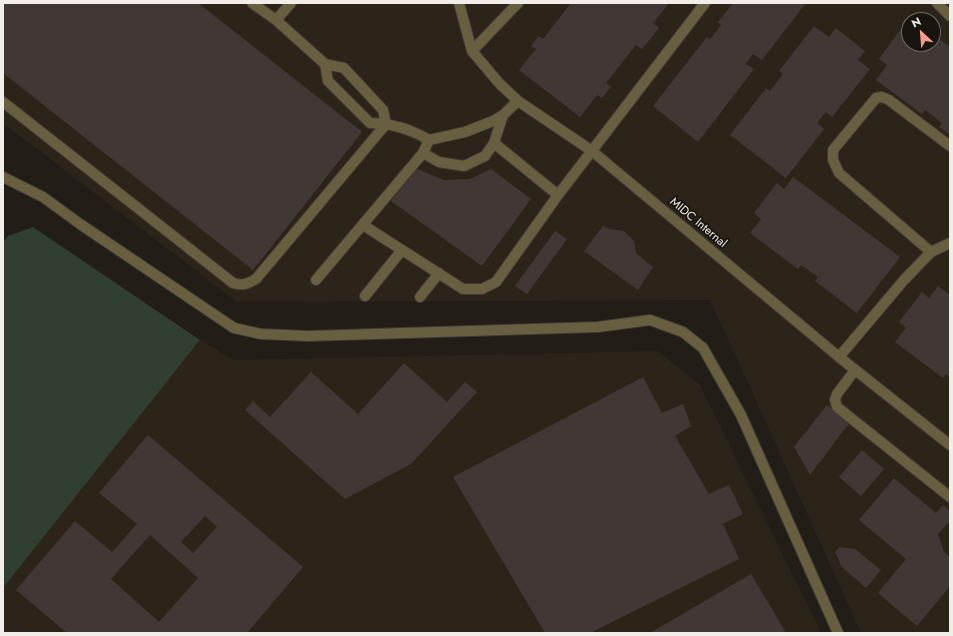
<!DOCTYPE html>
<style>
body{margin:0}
#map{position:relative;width:953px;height:636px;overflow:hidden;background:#221d17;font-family:Jost,sans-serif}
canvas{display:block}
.frame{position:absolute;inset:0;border:4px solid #f1ede9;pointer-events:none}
.north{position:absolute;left:901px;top:12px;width:40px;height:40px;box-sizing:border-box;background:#18140e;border:1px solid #6f6b66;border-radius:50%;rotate:334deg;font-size:11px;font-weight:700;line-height:16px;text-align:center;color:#f1ede9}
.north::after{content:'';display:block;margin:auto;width:14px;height:18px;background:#f49d8c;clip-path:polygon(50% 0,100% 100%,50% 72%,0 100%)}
</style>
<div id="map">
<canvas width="953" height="636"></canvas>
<div class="frame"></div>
<div class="north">N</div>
</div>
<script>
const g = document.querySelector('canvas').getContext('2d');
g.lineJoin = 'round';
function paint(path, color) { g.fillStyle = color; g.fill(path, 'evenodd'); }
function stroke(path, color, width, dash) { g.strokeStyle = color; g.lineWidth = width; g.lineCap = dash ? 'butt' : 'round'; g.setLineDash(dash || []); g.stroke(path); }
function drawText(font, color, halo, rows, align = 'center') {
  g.font = font + ' Jost,sans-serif'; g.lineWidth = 3.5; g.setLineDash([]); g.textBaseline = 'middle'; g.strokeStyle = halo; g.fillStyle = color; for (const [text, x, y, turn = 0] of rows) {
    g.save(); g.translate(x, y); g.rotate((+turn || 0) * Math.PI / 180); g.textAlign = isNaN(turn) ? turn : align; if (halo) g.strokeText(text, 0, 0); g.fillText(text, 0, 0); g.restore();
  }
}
const built = new Path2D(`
 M 3,3 L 950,3 L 950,633 L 861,633 L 745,376 L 710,300 L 237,302 L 3,123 ZM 909,20 L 933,20 L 933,44 L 909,44 Z
 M 200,340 L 234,360 L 658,351 L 700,385 L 821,633 L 3,633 L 3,588 Z`);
const green = new Path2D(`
 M 33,227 L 200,340 L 3,588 L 3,242 L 8,236 Z`);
const building = new Path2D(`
 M 3,3 L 198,3 L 362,132 L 253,270 L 3,73 Z
 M 571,3 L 669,3 L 653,23 L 659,28 L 642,49 L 636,45 L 606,83 L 611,87 L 602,98 L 597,95 L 580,117 L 519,70 L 536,49 L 531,46 L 539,36 L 543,39 Z
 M 733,3 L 806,3 L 762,60 L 753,54 L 746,64 L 754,69 L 698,142 L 653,106 L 707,37 L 710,39 L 721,25 L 718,22 Z
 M 814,26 L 829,37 L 836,28 L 865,51 L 858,60 L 870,69 L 832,117 L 826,112 L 817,123 L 824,129 L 786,178 L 730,135 L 766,88 L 770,91 L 783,74 L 779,71 Z
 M 901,29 L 909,35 L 909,44 L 933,44 L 933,34 L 950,47 L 950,135 L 939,127 L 942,123 L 925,110 L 922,114 L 876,80 L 887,65 L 879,59 Z
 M 415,168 L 444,180 L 470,179 L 491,169 L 531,199 L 482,266 L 391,201 Z
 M 793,177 L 900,257 L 857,313 L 815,281 L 818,277 L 801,265 L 798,269 L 750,233 L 761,219 L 754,213 L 777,183 L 784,189 Z
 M 603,226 L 610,229 L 624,231 L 634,241 L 636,253 L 653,267 L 638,290 L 584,251 Z
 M 555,231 L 567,239 L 527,294 L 515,286 Z
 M 938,286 L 950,295 L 950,377 L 946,374 L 943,378 L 895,342 L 906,328 L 899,322 L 922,292 L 929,298 Z
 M 404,363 L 447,402 L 465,382 L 477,392 L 411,464 L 345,499 L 245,410 L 253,401 L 270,417 L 311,372 L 358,414 Z
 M 643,377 L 662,413 L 683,404 L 691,426 L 675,436 L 709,494 L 729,485 L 743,514 L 723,524 L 739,559 L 590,633 L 545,633 L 453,477 Z
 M 827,405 L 850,422 L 810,475 L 794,447 Z
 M 148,435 L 303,567 L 247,633 L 67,633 L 16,590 L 75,521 L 112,552 L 137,524 L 99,493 ZM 205,516 L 217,527 L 193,553 L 181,542 ZM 150,535 L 198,578 L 159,622 L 111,579 Z
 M 862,450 L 884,469 L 861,496 L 839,477 Z
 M 894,478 L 936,513 L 943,505 L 950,511 L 950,521 L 938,534 L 944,552 L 950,557 L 950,586 L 917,626 L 878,593 L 906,559 L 859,520 Z
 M 840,547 L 855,549 L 881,570 L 866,588 L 842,567 L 835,552 Z
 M 751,574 L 785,631 L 782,633 L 650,633 Z`);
const minor = new Path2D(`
 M 252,3 L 276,20 L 325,64 L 344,68 L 383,110 L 386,124 L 370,123 L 328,81 L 325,64
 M 459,3 L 472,51 L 499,83 L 518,101 L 592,151 L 839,357 L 950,445
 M 937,3 L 950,16
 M 276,20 L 291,3
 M 472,51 L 518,3
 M 3,102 L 233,283 C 243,286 247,284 256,279 L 386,124 C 404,128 414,131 429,140
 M 503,115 L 518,101
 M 494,143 L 558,195
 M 3,177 L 43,197 L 80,224 L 234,328 L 261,334 L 308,336 L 598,327 L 650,320 L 683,332 L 703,348 L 741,415 L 838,633
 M 363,225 L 463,289 L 482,289 L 496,282 L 558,195 L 705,3
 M 931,252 L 839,173 L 833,160 L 833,150 L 876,98 L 882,97 L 889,100 L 950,146
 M 316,280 L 423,153 L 429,140 L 465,132 L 493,121 L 503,115 L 494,143 L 485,156 L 464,166 L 439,162 L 423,153
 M 365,296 L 402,250
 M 420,297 L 439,273
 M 839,357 L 904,280 L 931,252 L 950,243
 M 855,370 L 837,394 L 835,400 L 837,407 L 950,497`);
const streetNames = [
 ["MIDC Internal",698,223,40]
];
paint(built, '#2d2419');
paint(green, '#303f2f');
paint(building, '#413835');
stroke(minor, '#3f3a34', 12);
stroke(minor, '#685f41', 10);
drawText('12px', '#f1ede9', '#18140e', streetNames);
</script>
